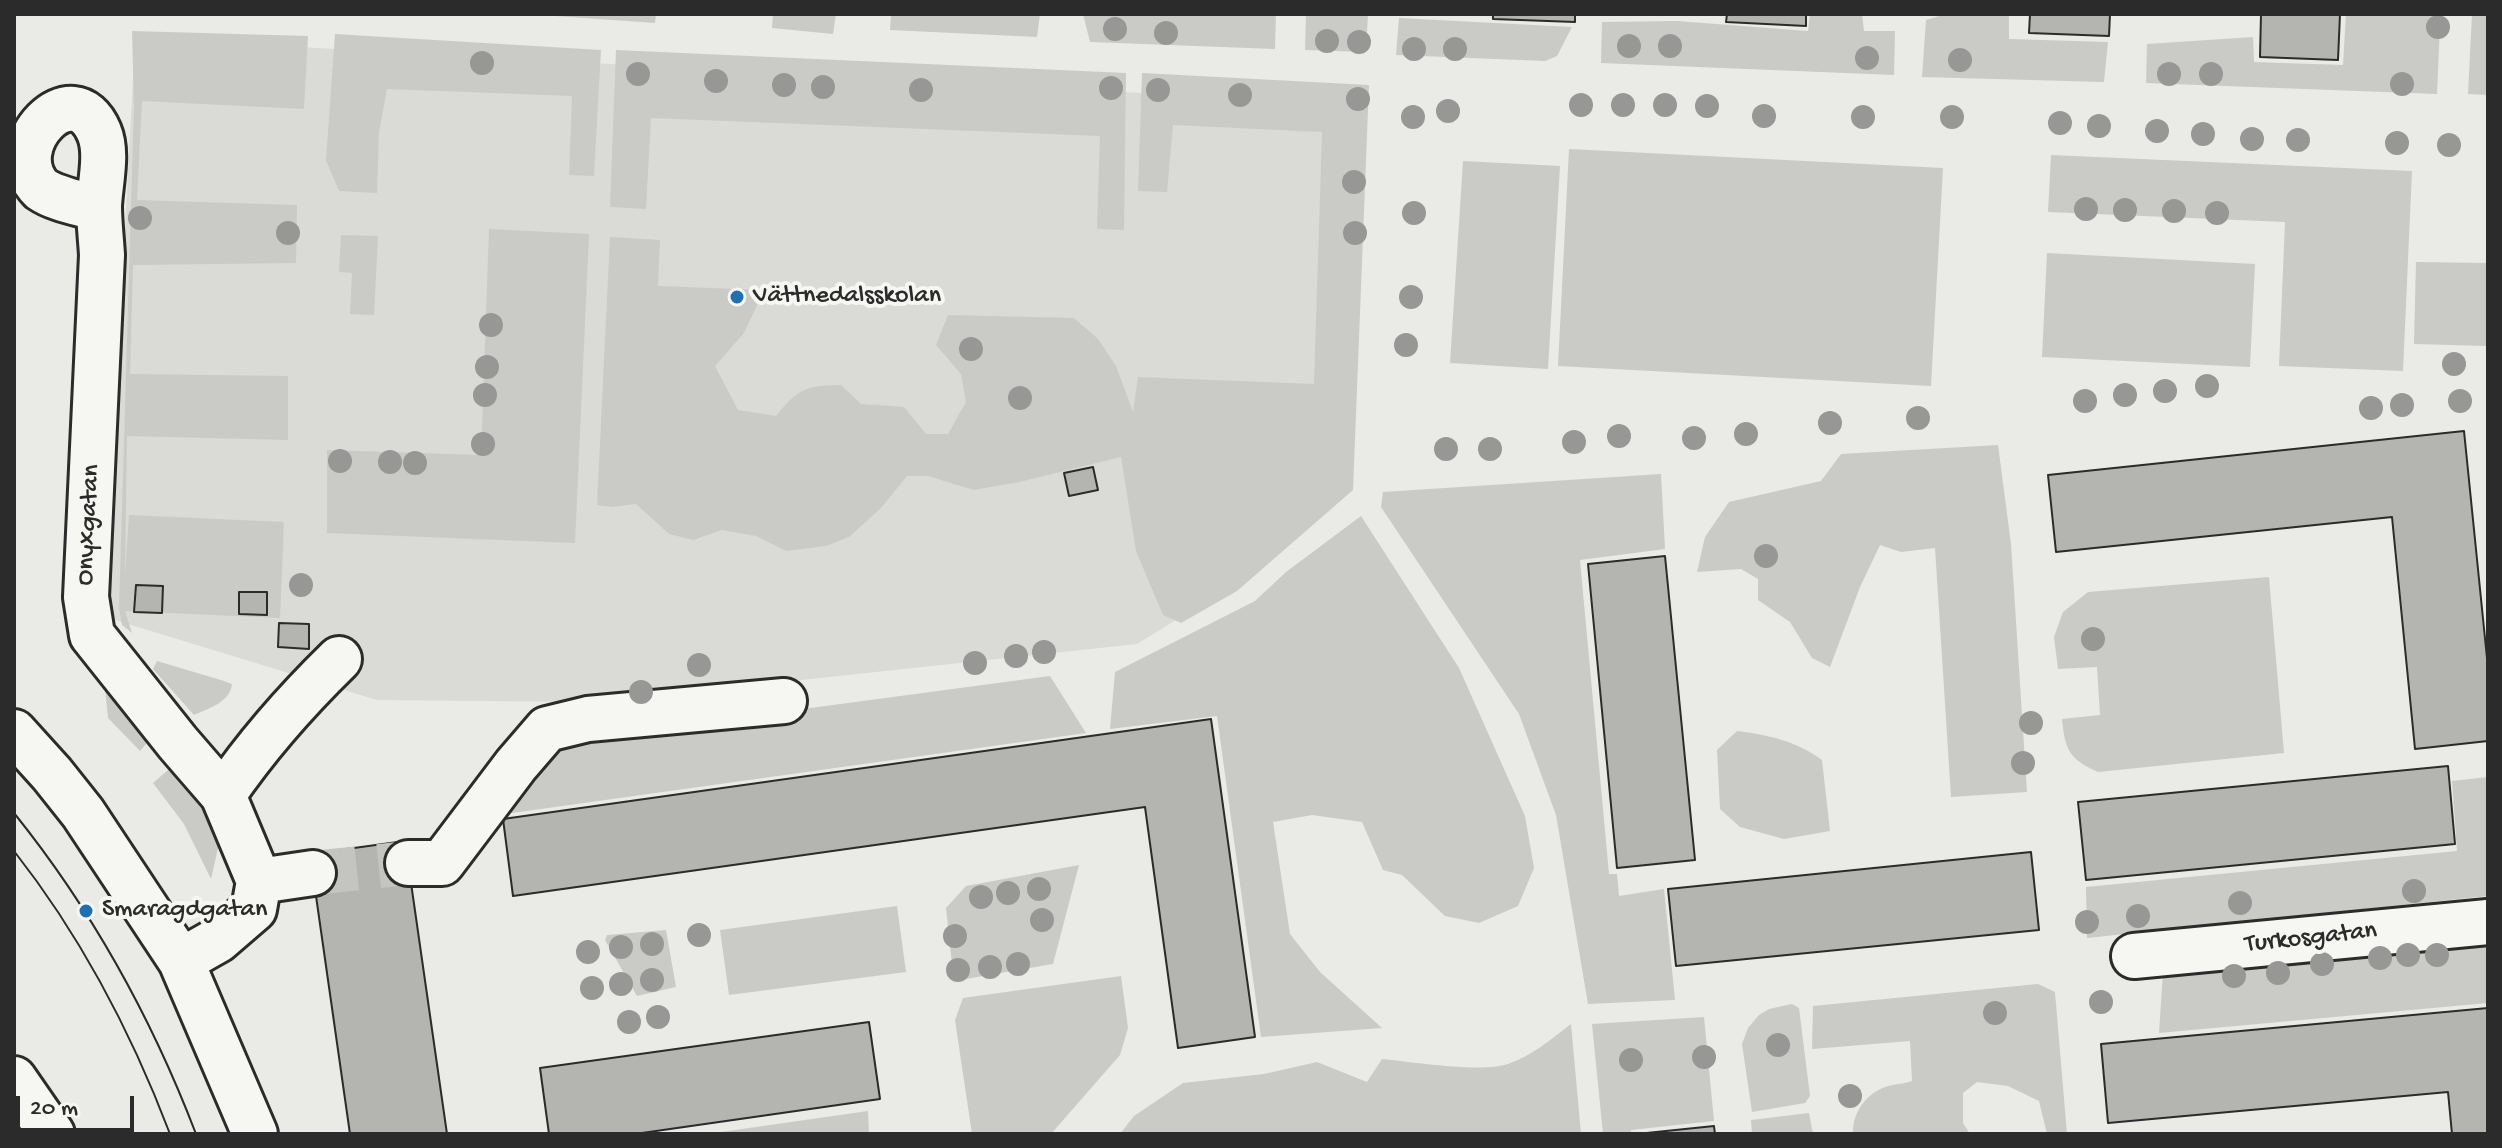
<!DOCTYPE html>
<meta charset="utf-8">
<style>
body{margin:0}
#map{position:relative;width:2502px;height:1148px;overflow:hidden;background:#eaeae6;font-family:"Gochi Hand",sans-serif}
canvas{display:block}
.frame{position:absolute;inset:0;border:16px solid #2b2b2b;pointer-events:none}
.scale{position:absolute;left:16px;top:1096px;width:118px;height:36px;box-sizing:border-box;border:4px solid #2b2b2b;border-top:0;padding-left:10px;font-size:24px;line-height:28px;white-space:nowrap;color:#2b2b2b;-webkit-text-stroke:6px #f6f6f2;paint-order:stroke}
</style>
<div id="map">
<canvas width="2502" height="1148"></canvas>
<div class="frame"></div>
<div class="scale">20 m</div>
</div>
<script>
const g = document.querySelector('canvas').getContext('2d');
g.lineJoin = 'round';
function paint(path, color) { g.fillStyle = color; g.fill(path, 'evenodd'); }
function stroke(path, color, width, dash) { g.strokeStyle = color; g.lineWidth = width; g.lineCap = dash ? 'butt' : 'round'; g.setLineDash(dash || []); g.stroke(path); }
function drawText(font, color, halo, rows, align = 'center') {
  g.font = font + ' "Gochi Hand",sans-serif'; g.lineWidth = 8; g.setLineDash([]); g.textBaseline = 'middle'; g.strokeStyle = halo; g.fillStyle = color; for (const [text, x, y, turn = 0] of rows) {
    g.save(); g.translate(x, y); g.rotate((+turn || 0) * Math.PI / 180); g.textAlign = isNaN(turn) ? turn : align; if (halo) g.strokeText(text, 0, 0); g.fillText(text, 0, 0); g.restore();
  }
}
const built = new Path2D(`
 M 135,38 L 1358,105 L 1346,489 L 1236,583 L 1137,644 L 596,702 L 377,700 L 105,617 Z`);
const green = new Path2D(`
 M 527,14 L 656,14 L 655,23 Z
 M 773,14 L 836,14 L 833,34 L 772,28 Z
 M 891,14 L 1040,14 L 1037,37 L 890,30 Z
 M 1083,14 L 1276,14 L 1275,49 L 1090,42 Z
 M 1306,14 L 1368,14 L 1366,52 L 1305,50 Z
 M 1810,14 L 1862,14 L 1864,31 L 1895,31 L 1894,75 L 1601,63 L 1602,22 L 1677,21 L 1808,31 Z
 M 1946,14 L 2009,14 L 2009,39 L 2108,42 L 2104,82 L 1922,77 L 1926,20 Z
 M 2346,14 L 2433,14 L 2440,25 L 2437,94 L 2146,83 L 2147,44 L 2253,37 L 2254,62 L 2343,65 Z
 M 2472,14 L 2488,14 L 2488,95 L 2468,94 Z
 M 1399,18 L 1572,27 L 1557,56 L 1545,61 L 1396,55 Z
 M 132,31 L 308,36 L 304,109 L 142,101 L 137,200 L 297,205 L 296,263 L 133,265 L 130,374 L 288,376 L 288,440 L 127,436 L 125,575 L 129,515 L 284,522 L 280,618 L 125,611 L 132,633 L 122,625 L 119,608 L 134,106 Z
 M 335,34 L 601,50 L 594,176 L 569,175 L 572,96 L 387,89 L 379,132 L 377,193 L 339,191 L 326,160 Z
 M 616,50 L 1126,73 L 1124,230 L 1097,229 L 1100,136 L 651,118 L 646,209 L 610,207 Z
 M 1142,73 L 1369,85 L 1353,490 L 1237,591 L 1181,623 L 1163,615 L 1136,551 L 1121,457 L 1019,482 L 974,490 L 928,476 L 907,476 L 881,508 L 849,537 L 826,546 L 786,551 L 756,536 L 722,530 L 693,540 L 669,534 L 636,504 L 612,507 L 597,505 L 610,237 L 660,240 L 658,286 L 764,290 L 744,333 L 715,366 L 738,410 L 776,416 C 799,388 805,386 841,385 L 861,404 L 904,407 L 926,434 L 948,434 L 966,402 L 961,374 L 936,345 L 948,315 L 1074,318 L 1098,339 L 1116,366 L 1133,412 L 1138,377 L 1314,384 L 1322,132 L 1173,125 L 1167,192 L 1138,191 Z
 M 1569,149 L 1943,168 L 1931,386 L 1558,366 Z
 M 2051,155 L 2412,171 L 2403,371 L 2279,366 L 2285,222 L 2048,212 Z
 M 1463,161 L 1560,166 L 1548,369 L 1450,363 Z
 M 489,229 L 589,234 L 575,543 L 327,533 L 327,450 L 481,455 Z
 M 341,235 L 378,236 L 374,315 L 350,314 L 352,273 L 339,272 Z
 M 2047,253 L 2255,264 L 2250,367 L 2042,357 Z
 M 2416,262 L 2488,263 L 2488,346 L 2414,344 Z
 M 1998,445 L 2011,544 L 2027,792 L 1951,797 L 1935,548 L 1901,552 L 1880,545 L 1860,587 L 1830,667 L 1812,658 L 1790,622 L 1758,600 L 1758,579 L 1741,569 L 1697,572 L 1705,537 L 1729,502 L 1821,481 L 1841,454 Z
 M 1661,474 L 1665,549 L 1580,560 L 1609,874 L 1617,874 L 1619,896 L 1664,889 L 1675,1000 L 1588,1004 L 1556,815 L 1519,714 L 1381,507 L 1383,492 Z
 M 1361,516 L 1459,668 L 1525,816 L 1534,868 L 1518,906 L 1479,923 L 1445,916 L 1402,875 L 1383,870 L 1362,822 L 1312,815 L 1273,822 L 1290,934 L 1320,972 L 1382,1028 L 1261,1037 L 1217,716 L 1110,729 L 1115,672 L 1255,601 L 1286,572 Z
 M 2269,577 L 2284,753 L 2098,772 C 2069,759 2065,750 2062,719 L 2100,715 L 2097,667 L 2058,669 L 2054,637 L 2063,612 L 2088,592 Z
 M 157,661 L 224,681 L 232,684 C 230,702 210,708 194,715 L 153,669 Z
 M 1050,676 L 1086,733 L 505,814 L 524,770 L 571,740 Z
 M 107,685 L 150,739 L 140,751 L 108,718 L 105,688 Z
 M 1737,731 C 1769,735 1796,741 1822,760 L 1830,831 L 1784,839 L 1740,827 L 1720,809 L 1717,750 Z
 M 173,769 L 202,802 L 221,835 L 211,879 L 184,824 L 153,783 L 168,770 Z
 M 2488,777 L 2488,896 L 2087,938 L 2086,887 L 2457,851 L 2452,781 Z
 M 1079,865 L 1053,964 L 960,980 L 953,974 L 946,908 L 966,886 Z
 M 897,906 L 906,972 L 729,995 L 720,930 Z
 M 666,930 L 676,987 L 637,996 L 605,940 L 607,935 Z
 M 2488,942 L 2488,1003 L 2159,1033 L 2163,972 Z
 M 1121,976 L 1128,1028 L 1120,1055 L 1051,1134 L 972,1134 L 955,1020 L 963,998 Z
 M 2038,984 L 2055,992 L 2067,1134 L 2047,1134 L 2039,1101 L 2008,1086 L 1977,1082 L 1963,1093 L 1963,1123 L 1970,1134 L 1853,1134 C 1852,1113 1866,1094 1885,1087 C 1894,1084 1904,1084 1912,1081 L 1910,1041 L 1812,1049 L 1813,1006 Z
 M 1792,1004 L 1799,1008 L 1810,1096 L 1805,1103 L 1752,1112 L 1742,1044 L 1748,1028 L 1759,1015 L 1769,1009 Z
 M 1704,1017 L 1714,1121 L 1631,1130 L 1631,1134 L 1603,1134 L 1592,1024 Z
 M 1571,1024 L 1581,1134 L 1120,1134 L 1134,1116 L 1183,1083 L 1264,1074 L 1317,1062 L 1367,1082 L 1382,1059 C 1413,1062 1481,1073 1508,1064 C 1532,1056 1551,1039 1571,1024 Z
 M 868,1111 L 869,1134 L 707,1134 Z
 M 1809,1113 L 1813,1134 L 1752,1134 L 1751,1120 Z`);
const building = new Path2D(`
 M 1493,14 L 1575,14 L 1575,22 L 1493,19 Z
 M 1727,14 L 1806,14 L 1806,26 L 1726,22 Z
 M 2030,14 L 2110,14 L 2109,36 L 2029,33 Z
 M 2261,14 L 2340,14 L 2338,60 L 2260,57 Z
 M 2464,431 L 2488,668 L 2488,741 L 2415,749 L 2392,517 L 2056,552 L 2048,475 Z
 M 1093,467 L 1098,490 L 1069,496 L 1064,473 Z
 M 1665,556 L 1695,860 L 1617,868 L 1588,564 Z
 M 136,585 L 163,586 L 162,613 L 134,612 Z
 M 239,592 L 267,592 L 267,615 L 239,614 Z
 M 279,623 L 309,624 L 309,649 L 278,647 Z
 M 1211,719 L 1255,1037 L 1178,1048 L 1145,807 L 513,896 L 503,819 Z
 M 2448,766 L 2455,844 L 2086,880 L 2078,802 Z
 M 405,841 L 447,1134 L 350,1134 L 310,854 Z
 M 2031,852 L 2039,930 L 1676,966 L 1668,889 Z
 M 2488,1008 L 2488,1134 L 2452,1134 L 2448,1092 L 2108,1123 L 2101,1044 Z
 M 869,1022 L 880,1099 L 635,1134 L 549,1134 L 540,1068 Z
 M 1714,1126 L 1715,1134 L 1637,1134 Z`);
const minorTunnel = new Path2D(`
 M 313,873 L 408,863`);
const minor = new Path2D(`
 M 99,209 C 81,203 57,200 41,189 C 0,147 73,70 99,132 C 108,153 100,183 99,206 C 99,222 101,238 102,255 L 86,597 L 92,635 L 178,743 L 223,795 L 259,881
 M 14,732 L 52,774 L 83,813 L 181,961 L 255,1134
 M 223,795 C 257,745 296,701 339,659
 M 408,863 L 442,863 L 516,765 L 547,729 L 588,719 L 784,701
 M 2134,956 L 2488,922
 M 181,961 L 218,940 L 254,909 L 259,881 L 313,873
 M 14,1079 L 52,1134`);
const tram = new Path2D(`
 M 14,813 C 92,910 152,1019 196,1134
 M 14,851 C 80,935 132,1034 170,1134`);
const trees = [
 [2438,27],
 [1115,29],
 [1166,33],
 [1327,41],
 [1359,42],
 [1629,46],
 [1670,46],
 [1414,49],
 [1455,49],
 [1867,58],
 [1960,60],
 [482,63],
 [638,74],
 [2169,74],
 [2211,74],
 [716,81],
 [2402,84],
 [784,85],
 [823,87],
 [1111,88],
 [921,90],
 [1158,90],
 [1240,95],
 [1358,99],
 [1581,105],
 [1623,105],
 [1665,105],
 [1707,106],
 [1448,111],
 [1764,116],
 [1413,117],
 [1863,117],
 [1952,117],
 [2060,123],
 [2099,126],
 [2157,131],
 [2203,134],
 [2252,139],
 [2298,140],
 [2397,143],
 [2449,145],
 [1354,182],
 [2086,209],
 [2125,210],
 [2174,211],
 [1414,213],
 [2217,213],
 [140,218],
 [288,233],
 [1355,233],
 [1411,297],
 [491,325],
 [1406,345],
 [971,349],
 [2454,364],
 [487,367],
 [2207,386],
 [2165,391],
 [485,395],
 [2125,395],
 [1020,398],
 [2085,401],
 [2460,401],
 [2402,405],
 [2371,408],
 [1918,418],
 [1830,423],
 [1746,434],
 [1619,436],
 [1694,438],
 [1574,442],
 [483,444],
 [1446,449],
 [1490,449],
 [340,461],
 [390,462],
 [415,463],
 [1766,556],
 [301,585],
 [2093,639],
 [1044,652],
 [1016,656],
 [975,663],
 [699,665],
 [641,692],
 [2031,723],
 [2023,763],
 [1039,889],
 [2414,891],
 [1008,893],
 [981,897],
 [2240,903],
 [2138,916],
 [1042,920],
 [2087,922],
 [699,935],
 [955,936],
 [652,944],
 [621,947],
 [588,952],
 [2408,955],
 [2437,955],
 [2380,958],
 [1018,964],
 [2322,964],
 [990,967],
 [958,970],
 [2278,973],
 [2234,976],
 [652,980],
 [621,984],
 [592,988],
 [2101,1002],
 [1995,1013],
 [658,1017],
 [629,1022],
 [1778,1045],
 [1704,1057],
 [1631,1060],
 [1850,1096]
];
const markers = [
 [737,297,8,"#1f6fb2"],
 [86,911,8,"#1f6fb2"]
];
const poiNames = [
 ["Vättnedalsskolan",753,297],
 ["Smaragdgatan",102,911]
];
const streetNames = [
 ["Onyxgatan",90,525,-87],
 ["Turkosgatan",2311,939,-6]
];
paint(built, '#dadad6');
paint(green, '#cacac7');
paint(building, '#b4b4b1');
stroke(building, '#2b2b2b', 2);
stroke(minorTunnel, '#c4c4c1', 44, [44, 22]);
stroke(minor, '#2b2b2b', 50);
stroke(minor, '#f6f6f2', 44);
stroke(tram, '#2b2b2b', 2);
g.fillStyle = '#979795';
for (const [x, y] of trees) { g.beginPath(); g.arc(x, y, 12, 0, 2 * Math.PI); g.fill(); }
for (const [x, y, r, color] of markers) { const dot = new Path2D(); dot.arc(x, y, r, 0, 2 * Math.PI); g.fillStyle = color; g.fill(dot); stroke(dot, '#f6f6f2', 3); }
drawText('26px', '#2b2b2b', '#f6f6f2', poiNames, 'left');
drawText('26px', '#2b2b2b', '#f6f6f2', streetNames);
</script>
